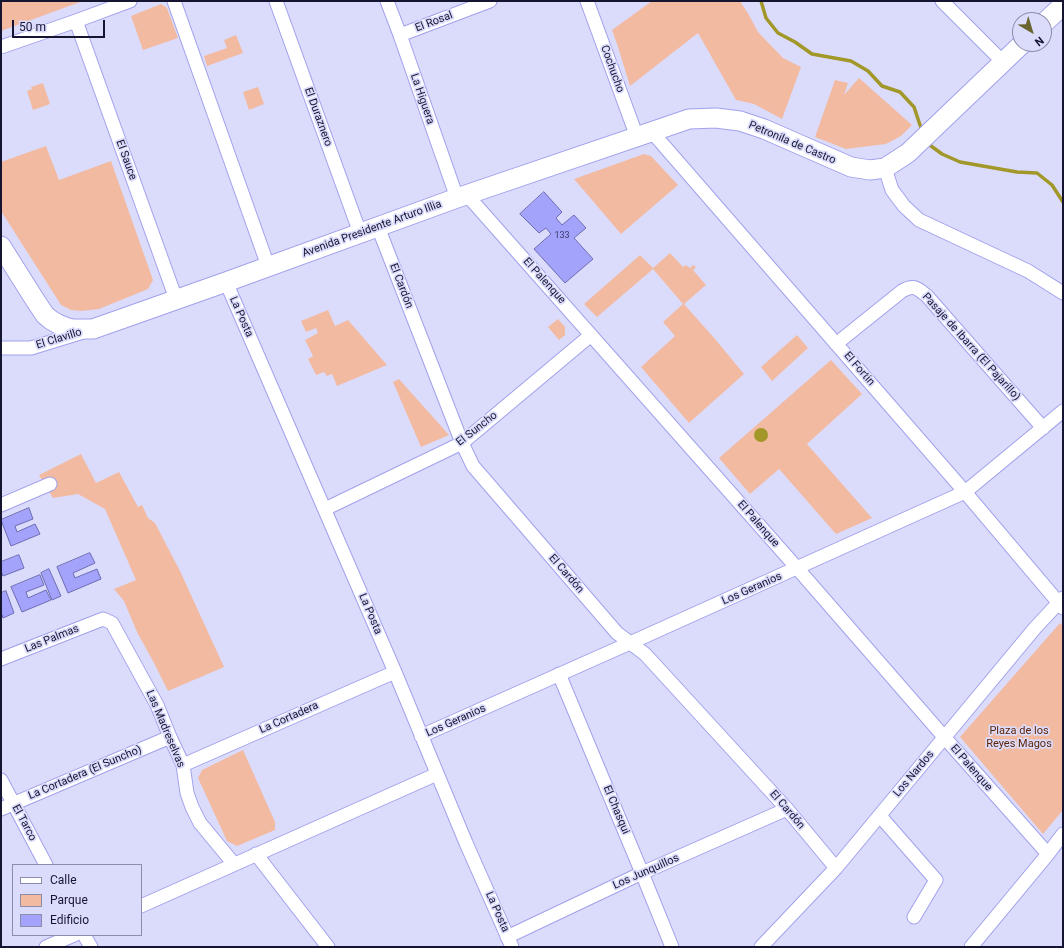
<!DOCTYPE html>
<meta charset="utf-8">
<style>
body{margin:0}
#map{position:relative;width:1064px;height:948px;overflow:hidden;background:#dbdcfc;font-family:Roboto,sans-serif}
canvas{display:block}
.frame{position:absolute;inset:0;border:2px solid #161531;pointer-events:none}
.legend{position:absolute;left:12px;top:864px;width:130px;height:72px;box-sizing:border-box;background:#dbdcfc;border:1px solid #8c8cab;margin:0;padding:5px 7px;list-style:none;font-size:12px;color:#161531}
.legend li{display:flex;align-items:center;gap:8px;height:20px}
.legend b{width:20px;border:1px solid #8c8cab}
.north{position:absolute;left:1012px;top:12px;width:40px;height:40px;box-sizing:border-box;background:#dbdcfc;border:1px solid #8c8cab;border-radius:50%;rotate:142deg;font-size:11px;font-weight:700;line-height:16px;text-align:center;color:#161531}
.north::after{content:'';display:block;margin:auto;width:14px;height:18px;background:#696430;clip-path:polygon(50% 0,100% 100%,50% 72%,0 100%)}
.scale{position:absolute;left:12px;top:20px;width:93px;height:18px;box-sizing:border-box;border:2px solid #161531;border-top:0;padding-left:5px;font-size:12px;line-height:14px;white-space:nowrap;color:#161531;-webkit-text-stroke:3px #dbdcfc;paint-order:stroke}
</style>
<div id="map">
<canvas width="1064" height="948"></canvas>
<div class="frame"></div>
<ul class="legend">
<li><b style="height:5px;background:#fff"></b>Calle</li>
<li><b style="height:11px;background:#f3baa2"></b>Parque</li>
<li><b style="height:11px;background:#a4a3fc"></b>Edificio</li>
</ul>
<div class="north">N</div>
<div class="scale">50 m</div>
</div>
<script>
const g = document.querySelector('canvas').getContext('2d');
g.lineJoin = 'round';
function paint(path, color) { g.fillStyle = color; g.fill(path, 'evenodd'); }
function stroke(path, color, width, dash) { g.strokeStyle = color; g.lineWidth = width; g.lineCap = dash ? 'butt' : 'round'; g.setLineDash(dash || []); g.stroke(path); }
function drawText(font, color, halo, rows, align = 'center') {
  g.font = font + ' Roboto,sans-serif'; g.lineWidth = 3.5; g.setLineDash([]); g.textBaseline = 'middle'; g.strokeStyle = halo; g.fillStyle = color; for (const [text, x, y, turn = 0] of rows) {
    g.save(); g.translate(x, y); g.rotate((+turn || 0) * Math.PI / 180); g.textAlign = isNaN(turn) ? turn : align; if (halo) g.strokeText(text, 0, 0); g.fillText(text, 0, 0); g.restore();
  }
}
const green = new Path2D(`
 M 1,1 L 83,1 L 1,31 Z
 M 652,1 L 740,1 L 749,15 L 758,32 L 783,58 L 801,67 L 782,119 L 754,104 L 736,100 L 698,33 L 630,86 L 618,47 L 612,30 Z
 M 161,4 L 167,8 L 178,38 L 143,50 L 131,16 Z
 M 236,35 L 243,53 L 207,66 L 204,56 L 227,48 L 224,40 Z
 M 859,78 L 912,125 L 901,136 L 886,144 L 846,149 L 815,137 L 835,80 L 848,83 L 844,95 Z
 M 43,83 L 50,104 L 33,110 L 27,91 L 32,89 L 31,87 Z
 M 258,87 L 264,104 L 249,110 L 243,92 Z
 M 46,146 L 59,180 L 111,161 L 153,280 L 148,289 L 99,309 L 81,311 L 71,310 L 61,305 L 1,211 L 1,162 Z
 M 644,154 L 651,156 L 678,185 L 621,234 L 574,179 Z
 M 670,253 L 683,267 L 686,265 L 690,268 L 693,265 L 696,267 L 693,270 L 706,285 L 684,304 L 715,339 L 744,374 L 689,423 L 641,367 L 675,336 L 663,322 L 683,304 L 653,269 L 597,317 L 584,304 L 640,255 L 653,268 Z
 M 328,310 L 335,326 L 348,320 L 387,365 L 337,386 L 332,374 L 327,376 L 324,372 L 316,375 L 308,359 L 313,356 L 305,340 L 318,333 L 316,328 L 306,332 L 301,321 Z
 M 558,319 L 565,327 L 565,335 L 559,340 L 548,327 Z
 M 797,335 L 808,348 L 772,381 L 761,367 Z
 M 831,360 L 862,394 L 807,444 L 872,518 L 836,534 L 779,469 L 750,494 L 719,458 Z
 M 399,379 L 449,435 L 421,447 L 393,382 Z
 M 81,454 L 96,483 L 119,472 L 138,507 L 142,505 L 148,518 L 155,523 L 180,571 L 224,667 L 168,691 L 154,663 L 137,632 L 124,601 L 114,589 L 136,580 L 105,509 L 78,494 L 53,498 L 39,475 Z
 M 1060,623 L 1063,626 L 1063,810 L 1043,834 L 960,737 Z
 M 243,750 L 275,822 L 275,830 L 237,846 L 227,841 L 198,778 L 202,770 Z`);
const water = new Path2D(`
 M754 435a7 7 0 1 1 14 0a7 7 0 1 1-14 0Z`);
const stream = new Path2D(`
 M 761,1 L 766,18 L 778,33 L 795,42 L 812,54 L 851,61 L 868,71 L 882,86 L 900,92 L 914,107 L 922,131
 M 927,143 L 942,154 L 960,162 L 1017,172 L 1037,173 L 1052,185 L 1063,202`);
const building = new Path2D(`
 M 544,192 L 562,212 L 556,218 L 562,225 L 574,215 L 586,228 L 574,238 L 593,259 L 565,283 L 534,249 L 551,234 L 546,228 L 539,233 L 520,214 Z
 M 29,508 L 33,519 L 15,526 L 17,532 L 35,524 L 40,534 L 11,546 L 1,520 Z
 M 90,553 L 95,563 L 73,573 L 75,578 L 97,569 L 101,579 L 68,593 L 57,567 Z
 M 19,555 L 24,568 L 3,576 L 1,571 L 1,562 Z
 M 49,569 L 61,596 L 52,600 L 41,573 Z
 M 40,575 L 44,585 L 26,592 L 28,598 L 46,590 L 51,600 L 22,612 L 11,587 Z
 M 6,591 L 14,613 L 3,618 L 1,612 L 1,593 Z`);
const minor = new Path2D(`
 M 174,1 L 268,266
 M 276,1 L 360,233
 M 387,1 L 400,35 L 457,198
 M 587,1 L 637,137
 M 942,1 L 1003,62
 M 76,21 L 176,299
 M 400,35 L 490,1
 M 1,47 L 76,21 L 130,1
 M 652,132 L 965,492 L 1063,608
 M 885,168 L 892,190 L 904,206 L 919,220 L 1028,271 L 1063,293
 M 467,195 L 797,568 L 945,738 L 1048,854
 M 378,227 L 462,443 L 473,466 L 617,633 L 645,654 L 787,809 L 836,868
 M 226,282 L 395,672 L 466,843 L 512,947
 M 836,344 L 902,291 C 914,284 917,288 927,296 L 1043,428
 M 1,348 L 31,348 L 83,332
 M 1,505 L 50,484
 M 325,509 L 462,443 L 591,335
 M 1,659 L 103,619 L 112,623 L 157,705 L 170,737 L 183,765 L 187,793 L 192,807 L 200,823 L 234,864
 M 559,674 L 642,873 L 672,947
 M 421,736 L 630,643 L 965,492 L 1063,411
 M 183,765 L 395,672
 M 1,780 L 46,865
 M 1,809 L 170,737
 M 880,816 L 936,880 L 914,917
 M 256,854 L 328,947
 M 141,906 L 437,774
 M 84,935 L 91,947
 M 507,937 L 642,873 L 787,809
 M 46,947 L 74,935
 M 761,947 L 836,868 L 1035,628 L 1063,598
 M 971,947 L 1048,854 L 1063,834`);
const secondary = new Path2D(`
 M 1044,23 L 1063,5
 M 1,246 L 35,300 L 45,315 L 51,320 L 58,324 L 68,328 L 74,329 L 93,329 L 226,282 L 457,198 L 689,119 L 716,118 L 740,121 L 764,129 L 851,167 L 870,170 L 885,168 L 908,153 L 1022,44`);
const numberNames = [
 ["133",562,236]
];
const streetNames = [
 ["El Rosal",434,22,-21],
 ["Cochucho",612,69,70],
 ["La Higuera",422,99,71],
 ["El Duraznero",318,117,70],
 ["Petronila de Castro",792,143,23],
 ["El Sauce",126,160,70],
 ["Avenida Presidente Arturo Illia",372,229,-20],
 ["El Palenque",544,281,48],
 ["El Cardón",401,286,69],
 ["La Posta",241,317,66],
 ["El Clavillo",59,339,-17],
 ["Pasaje de Ibarra (El Pajarillo)",971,347,48],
 ["El Fortin",859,369,49],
 ["El Suncho",477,429,-38],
 ["El Palenque",758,524,49],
 ["El Cardón",566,574,49],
 ["Los Geranios",752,589,-24],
 ["La Posta",370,614,67],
 ["Las Palmas",52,639,-22],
 ["La Cortadera",289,718,-24],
 ["Los Geranios",456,721,-24],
 ["Las Madreselvas",165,729,67],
 ["El Palenque",971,768,49],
 ["La Cortadera (El Suncho)",85,773,-23],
 ["Los Nardos",914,774,-50],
 ["El Chasqui",616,810,67],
 ["El Cardón",787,810,49],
 ["El Tarco",24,823,62],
 ["Los Junquillos",646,872,-24],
 ["La Posta",497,912,66]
];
const parkNames = [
 ["Plaza de los",1019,731],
 ["Reyes Magos",1019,744]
];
paint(green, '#f3baa2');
paint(water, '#a29729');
stroke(stream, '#a29729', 3.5);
paint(building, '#a4a3fc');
stroke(building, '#6d6bb2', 1);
stroke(minor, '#a1a1ec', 15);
stroke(secondary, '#a1a1ec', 21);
stroke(minor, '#fff', 13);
stroke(secondary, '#fff', 19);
drawText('9px', '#3a3864', null, numberNames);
drawText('11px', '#161531', '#dbdcfc', streetNames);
drawText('11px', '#5e2406', '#dbdcfc', parkNames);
</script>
